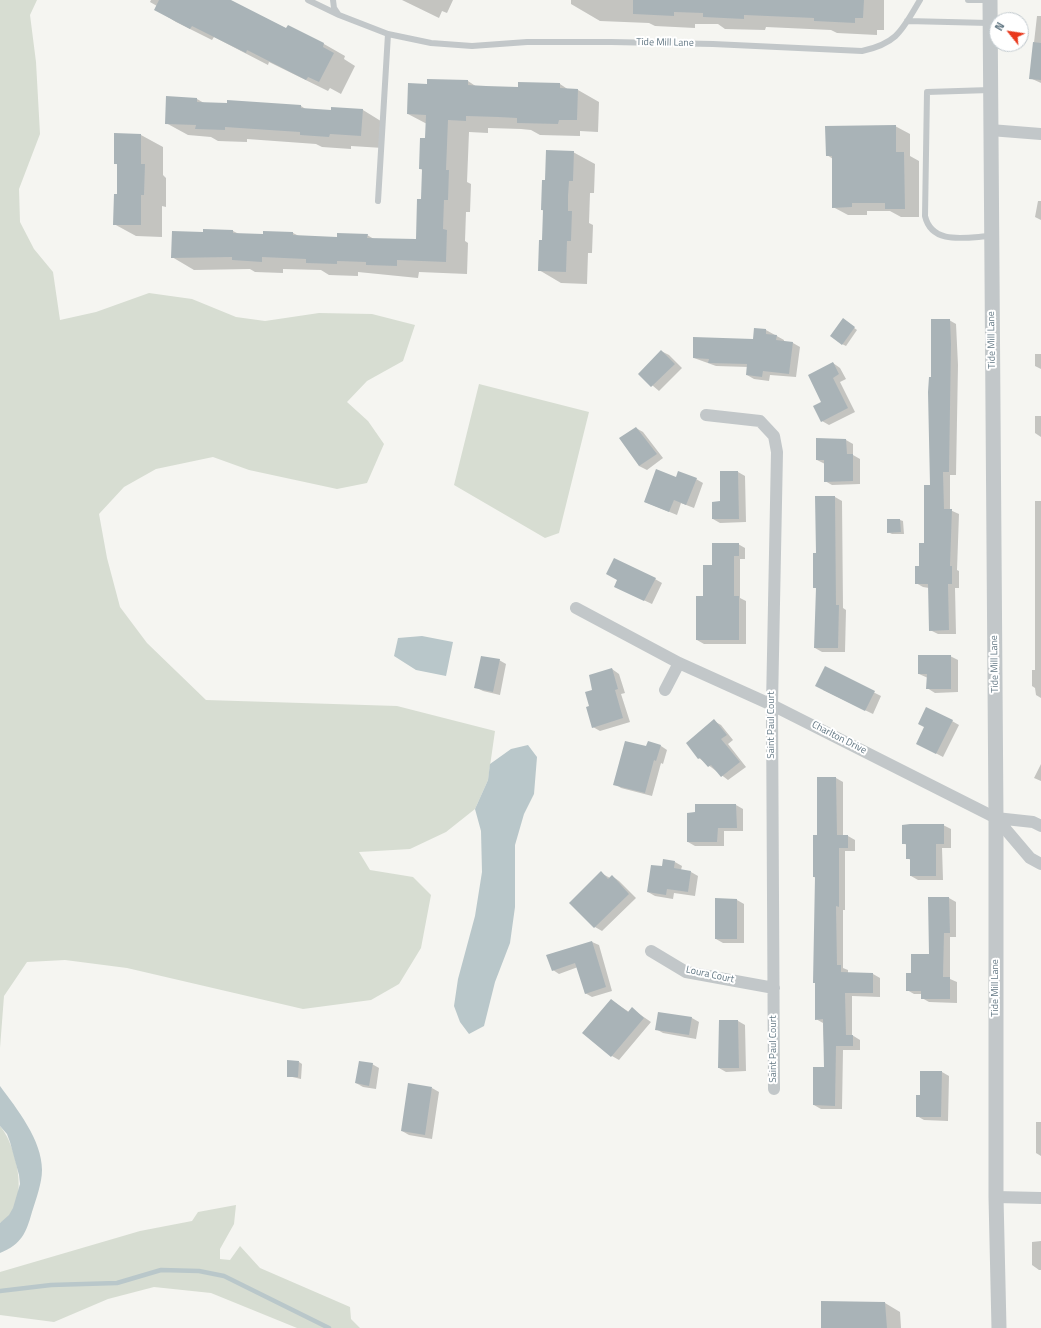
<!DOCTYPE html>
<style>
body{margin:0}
#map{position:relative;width:1041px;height:1328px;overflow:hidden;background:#f5f5f1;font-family:"Titillium Web",sans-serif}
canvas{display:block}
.north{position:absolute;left:989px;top:12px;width:40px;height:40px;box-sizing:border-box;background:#fff;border:1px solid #c1c9ce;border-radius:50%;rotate:300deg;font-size:11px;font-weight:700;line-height:16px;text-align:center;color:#637884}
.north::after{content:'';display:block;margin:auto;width:14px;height:18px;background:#e9391d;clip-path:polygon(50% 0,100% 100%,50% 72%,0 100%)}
</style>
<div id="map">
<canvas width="1041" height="1328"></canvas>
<div class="north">N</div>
</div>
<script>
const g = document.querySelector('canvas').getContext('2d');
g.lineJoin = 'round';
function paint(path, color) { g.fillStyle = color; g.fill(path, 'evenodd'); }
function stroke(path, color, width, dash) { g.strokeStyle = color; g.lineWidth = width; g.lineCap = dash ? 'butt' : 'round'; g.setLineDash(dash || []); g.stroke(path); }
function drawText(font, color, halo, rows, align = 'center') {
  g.font = font + ' "Titillium Web",sans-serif'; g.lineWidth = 4; g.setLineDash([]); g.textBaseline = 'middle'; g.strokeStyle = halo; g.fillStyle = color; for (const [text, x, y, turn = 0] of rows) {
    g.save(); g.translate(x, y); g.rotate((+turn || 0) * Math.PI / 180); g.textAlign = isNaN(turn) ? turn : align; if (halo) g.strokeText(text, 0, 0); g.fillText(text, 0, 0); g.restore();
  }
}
const green = new Path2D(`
 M 0,0 L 37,0 L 30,15 L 36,62 L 40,134 L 19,189 L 20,222 L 34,249 L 53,272 L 60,320 L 96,312 L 149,293 L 192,299 L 236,317 L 265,321 L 319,313 L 372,314 L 415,325 L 403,361 L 367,381 L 347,402 L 368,421 L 384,444 L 367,483 L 337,489 L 249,470 L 213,457 L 156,469 L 124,487 L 99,514 L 107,558 L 120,607 L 147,643 L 206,700 L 397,706 L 495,731 L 488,780 L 475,809 L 446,832 L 410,849 L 359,852 L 370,870 L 413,877 L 431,895 L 421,948 L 399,984 L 371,1000 L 303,1009 L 127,968 L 65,960 L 27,962 L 4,996 L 0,1048 Z
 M 479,384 L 589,412 L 559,533 L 545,538 L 454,485 Z
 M 0,1126 C 17,1146 32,1208 0,1223 Z
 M 236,1205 L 234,1224 L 220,1249 L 220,1259 L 230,1260 L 240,1246 L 260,1268 L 350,1307 L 351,1319 L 360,1328 L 297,1328 L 211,1293 L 154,1287 L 108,1299 L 54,1322 L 0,1315 L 0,1272 L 140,1231 L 192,1221 L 198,1212 Z`);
const water = new Path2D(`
 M 422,636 L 453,642 L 446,676 L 416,670 L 394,656 L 398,638 Z
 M 528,745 L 537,757 L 534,794 L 524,814 L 515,845 L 515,907 L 510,943 L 495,982 L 484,1026 L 469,1034 L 460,1022 L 454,1006 L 458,979 L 475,916 L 482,872 L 481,831 L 475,809 L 488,780 L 490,764 L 511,749 Z
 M 0,1086 C 17,1109 42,1140 42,1170 C 42,1183 36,1199 32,1212 C 26,1233 22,1244 0,1253 L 0,1223 L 9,1215 L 13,1208 L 20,1184 L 19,1175 L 10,1142 L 7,1134 L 0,1126 Z`);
const shadow = new Path2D(`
 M 151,0 L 229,0 L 287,29 L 288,26 L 324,44 L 345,56 L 344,59 L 355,66 L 341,94 L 330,88 L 328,91 L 269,62 L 268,65 L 214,37 L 212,40 L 176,22 L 155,9 L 157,6 L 150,2 Z
 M 402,0 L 453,0 L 447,13 L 442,11 L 439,18 Z
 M 571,0 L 884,0 L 884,30 L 877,30 L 877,35 L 837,33 L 831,30 L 766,27 L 765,30 L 725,29 L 718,24 L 695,24 L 695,28 L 655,26 L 649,23 L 600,21 L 571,4 Z
 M 1037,16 L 1041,16 L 1041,83 L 1030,78 Z
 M 468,81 L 477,87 L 519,88 L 560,84 L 569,90 L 578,90 L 599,102 L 598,132 L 580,131 L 580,136 L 540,135 L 531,130 L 521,129 L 488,128 L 488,133 L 469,132 L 467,182 L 471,184 L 470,212 L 466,212 L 465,241 L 468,243 L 467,274 L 419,272 L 418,278 L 358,272 L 358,276 L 329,275 L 321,270 L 283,269 L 283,273 L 255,272 L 250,269 L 194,270 L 172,257 L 204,233 L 233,231 L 239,234 L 264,235 L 264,232 L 293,233 L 299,236 L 338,238 L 367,235 L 374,239 L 417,240 L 422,200 L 423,170 L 420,169 L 426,139 L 427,124 L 408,114 L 428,85 Z
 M 197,99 L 204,103 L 301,106 L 307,110 L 332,111 L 363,110 L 384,123 L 383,148 L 351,146 L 351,149 L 322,147 L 316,144 L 247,139 L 247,142 L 218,141 L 211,137 L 188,135 L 166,123 Z
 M 895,126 L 910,134 L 910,156 L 919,161 L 919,217 L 901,217 L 890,211 L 867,211 L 867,215 L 848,215 L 833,207 L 833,159 L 827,155 Z
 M 115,134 L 141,135 L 163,147 L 163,175 L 166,178 L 166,207 L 162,206 L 162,237 L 136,236 L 114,224 L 118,195 L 118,165 L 115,163 Z
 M 573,152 L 595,164 L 594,193 L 590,193 L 589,223 L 593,225 L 592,253 L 588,253 L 587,284 L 561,283 L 539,270 L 543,241 L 544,211 L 542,210 L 546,181 Z
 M 1038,201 L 1041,201 L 1041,220 L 1035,217 Z
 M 949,320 L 956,324 L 958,365 L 956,475 L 950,475 L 950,510 L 959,514 L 957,570 L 959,571 L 959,588 L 955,588 L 956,634 L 938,634 L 930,630 L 929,588 L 923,587 L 916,583 L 925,544 L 931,486 L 932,378 Z
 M 846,322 L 857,330 L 846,346 L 842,344 Z
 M 766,330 L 784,340 L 784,342 L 793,343 L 800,347 L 796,377 L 770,375 L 769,381 L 754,379 L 747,375 L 748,367 L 716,366 L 694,358 L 754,340 Z
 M 661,351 L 669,355 L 682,368 L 659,391 L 639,374 Z
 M 1035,354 L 1041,354 L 1041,400 L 1041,369 L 1035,366 Z
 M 833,363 L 840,368 L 846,379 L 840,382 L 855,412 L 829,425 L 822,421 L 823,402 Z
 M 1035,416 L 1041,416 L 1041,437 L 1035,433 Z
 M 636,428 L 643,432 L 663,458 L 647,470 L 639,466 Z
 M 817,439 L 846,440 L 853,444 L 853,455 L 860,459 L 860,484 L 832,485 L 825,481 L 825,464 L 817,460 Z
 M 721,472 L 738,472 L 745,476 L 746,522 L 720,523 L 713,519 L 721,502 Z
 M 696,479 L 703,483 L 694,508 L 681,503 L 677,515 L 645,502 Z
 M 835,497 L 842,501 L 843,608 L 846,610 L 845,652 L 822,652 L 815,648 L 817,589 L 814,587 L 817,554 Z
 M 1035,501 L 1041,501 L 1041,698 L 1036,695 L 1035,688 L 1032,686 L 1032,670 L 1035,670 Z
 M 900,520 L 903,521 L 904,534 L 892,534 L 888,532 Z
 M 738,544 L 745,548 L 745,559 L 740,559 L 740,598 L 746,601 L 746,644 L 704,644 L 697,640 L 713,566 Z
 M 655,579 L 662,583 L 652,604 L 622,590 L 618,580 Z
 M 950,656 L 958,660 L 958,692 L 935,693 L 927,688 L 928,678 L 919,674 Z
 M 499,660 L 506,664 L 500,695 L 483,691 L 475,687 Z
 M 825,668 L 881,696 L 873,714 L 823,690 Z
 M 612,669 L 619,674 L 625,693 L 621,694 L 630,722 L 600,731 L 593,727 L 591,707 L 593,691 Z
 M 714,721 L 721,725 L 733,740 L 728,744 L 746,767 L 728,780 L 699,758 Z
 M 952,721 L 959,725 L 943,757 L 924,747 Z
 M 661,746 L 667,750 L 663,764 L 661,763 L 652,796 L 621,788 L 615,784 L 647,748 Z
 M 1041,764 L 1041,781 L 1034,778 Z
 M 836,778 L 843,782 L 843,836 L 848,836 L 855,840 L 855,851 L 845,851 L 845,910 L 843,910 L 843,968 L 848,970 L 848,973 L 873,974 L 880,978 L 880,997 L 852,996 L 852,1035 L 860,1040 L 860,1050 L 843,1050 L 842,1109 L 821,1109 L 814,1105 L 825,1068 L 823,1023 L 816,1019 L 816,878 L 814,877 L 818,836 Z
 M 696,805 L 736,805 L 743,809 L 743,831 L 724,831 L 724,846 L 695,846 L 688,842 L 696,813 Z
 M 943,825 L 951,829 L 951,848 L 942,848 L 943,880 L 918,880 L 911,876 L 911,860 L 907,858 L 907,845 L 903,843 Z
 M 675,862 L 682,866 L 681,870 L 691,872 L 698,876 L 695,896 L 674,893 L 673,899 L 655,896 L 648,892 L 663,867 Z
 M 601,873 L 610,878 L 612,876 L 619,881 L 636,898 L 602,931 L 595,927 L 571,903 Z
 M 949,898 L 956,902 L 956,937 L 950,937 L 950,979 L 957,982 L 957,1003 L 929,1002 L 922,998 L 922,994 L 914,994 L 907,990 L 912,974 L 930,955 Z
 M 737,900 L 744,904 L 744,943 L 723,943 L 716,939 Z
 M 592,942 L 599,945 L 612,991 L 592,997 L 585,993 L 578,967 L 559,974 L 553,970 L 548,955 Z
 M 611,1000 L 629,1012 L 632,1009 L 651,1022 L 619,1060 L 612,1056 Z
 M 692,1018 L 699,1022 L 696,1039 L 663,1033 L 656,1029 Z
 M 738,1021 L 745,1025 L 746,1071 L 726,1072 L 719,1068 Z
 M 299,1062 L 302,1064 L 301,1079 L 288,1076 Z
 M 372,1064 L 379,1068 L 376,1089 L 363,1087 L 356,1083 Z
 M 942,1072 L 949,1076 L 948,1121 L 924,1120 L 917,1116 L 921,1096 Z
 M 432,1088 L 439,1092 L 432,1139 L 409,1135 L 402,1131 Z
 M 1036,1122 L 1041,1122 L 1041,1156 L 1036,1153 Z
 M 1041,1241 L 1041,1270 L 1039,1270 L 1032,1265 L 1032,1242 Z
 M 822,1302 L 885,1303 L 900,1312 L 901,1328 L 822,1328 Z`);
const stream = new Path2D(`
 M 0,1291 L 51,1285 L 117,1283 L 161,1270 L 199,1271 L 224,1276 L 329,1328`);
const building = new Path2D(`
 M 159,0 L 231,0 L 286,28 L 288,25 L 324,43 L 323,47 L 334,53 L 319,82 L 308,77 L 306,80 L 247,50 L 246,53 L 192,26 L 190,29 L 154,10 Z
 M 633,0 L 864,0 L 863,18 L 855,18 L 855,23 L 814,21 L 814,18 L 744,15 L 744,19 L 703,17 L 703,13 L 674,12 L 674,16 L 633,14 Z
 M 1033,42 L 1041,43 L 1041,80 L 1029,79 Z
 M 427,79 L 468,80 L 468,85 L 486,86 L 518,87 L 518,82 L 560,83 L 560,88 L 578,89 L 577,120 L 559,120 L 558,124 L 517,123 L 517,118 L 498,117 L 466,116 L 466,121 L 448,120 L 446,170 L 449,170 L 448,200 L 444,200 L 443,229 L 447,230 L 446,262 L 397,260 L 397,266 L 366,265 L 366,262 L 337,261 L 337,264 L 306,263 L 306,259 L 262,257 L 262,262 L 232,260 L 232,257 L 171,258 L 172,231 L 203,232 L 203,229 L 233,230 L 233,233 L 263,234 L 263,231 L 293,232 L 293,235 L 337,237 L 337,233 L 368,234 L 367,238 L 416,239 L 417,199 L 421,199 L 422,169 L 419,169 L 420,138 L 425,138 L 426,115 L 407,114 L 408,83 L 427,84 Z
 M 166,96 L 197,98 L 197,102 L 227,103 L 227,100 L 301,105 L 301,108 L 331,110 L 331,107 L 363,109 L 361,136 L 330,134 L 329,137 L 300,135 L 300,132 L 269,130 L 225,127 L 225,130 L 195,129 L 196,125 L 165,124 Z
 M 896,125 L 896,152 L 904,152 L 905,209 L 885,209 L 885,203 L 852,203 L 852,207 L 832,208 L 832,156 L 826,156 L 825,126 Z
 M 114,133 L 141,134 L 141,164 L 145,164 L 144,195 L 141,195 L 141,225 L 113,225 L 114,194 L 117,194 L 117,164 L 114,164 Z
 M 546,150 L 574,151 L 573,181 L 569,181 L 568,196 L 568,211 L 572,211 L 571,241 L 567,241 L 566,272 L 538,271 L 539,240 L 542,240 L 543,210 L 541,210 L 542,180 L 545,180 Z
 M 843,318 L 855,327 L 842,345 L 830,336 Z
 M 931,319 L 950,319 L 951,344 L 949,472 L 943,472 L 944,509 L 952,509 L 950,566 L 952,566 L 952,584 L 948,584 L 949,630 L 929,631 L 928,584 L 915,584 L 915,566 L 919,566 L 919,543 L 924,543 L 924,485 L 930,485 L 928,392 L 929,377 L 931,377 Z
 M 754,328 L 766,329 L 766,334 L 777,335 L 776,340 L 793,342 L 789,374 L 763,371 L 762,377 L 746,375 L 747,364 L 708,363 L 709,359 L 693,358 L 693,337 L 753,339 Z
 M 661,350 L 675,364 L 651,387 L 638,374 Z
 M 833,362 L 839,374 L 833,378 L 848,408 L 821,422 L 813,406 L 821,402 L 808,375 Z
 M 636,427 L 657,454 L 639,466 L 619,438 Z
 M 816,438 L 846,439 L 847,454 L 853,454 L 853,481 L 824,482 L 824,460 L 816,460 Z
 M 656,469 L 676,477 L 678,471 L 697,478 L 686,505 L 674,500 L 669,512 L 644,502 Z
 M 720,471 L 738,471 L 739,519 L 712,519 L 712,502 L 720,501 Z
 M 815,496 L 835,496 L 836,605 L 839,605 L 838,648 L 814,648 L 816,588 L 813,588 L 813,553 L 816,553 Z
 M 887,519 L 900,519 L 901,532 L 887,533 Z
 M 712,543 L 739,543 L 739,556 L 734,556 L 734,596 L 739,596 L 739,640 L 696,640 L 696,596 L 703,596 L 703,565 L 712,565 Z
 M 614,558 L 656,578 L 644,601 L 614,587 L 617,580 L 606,574 Z
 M 918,655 L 951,655 L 951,689 L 926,689 L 927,674 L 918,674 Z
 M 481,656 L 500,659 L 493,692 L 474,688 Z
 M 825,666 L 875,691 L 865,711 L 815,686 Z
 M 612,668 L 618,689 L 615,690 L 623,718 L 592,728 L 586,707 L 589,706 L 585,692 L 592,690 L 589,675 Z
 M 926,707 L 953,720 L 936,754 L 916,744 L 924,727 L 918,724 Z
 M 714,719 L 727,735 L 721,739 L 740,762 L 721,777 L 711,765 L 708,767 L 700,758 L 698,759 L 686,743 Z
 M 625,741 L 646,746 L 648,741 L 661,745 L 656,761 L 654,760 L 645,793 L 613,785 Z
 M 817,777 L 836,777 L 837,835 L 848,835 L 848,848 L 839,848 L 839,907 L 836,906 L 837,965 L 841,965 L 841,972 L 873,973 L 873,993 L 845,993 L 846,1035 L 853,1035 L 853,1046 L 836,1046 L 835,1106 L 813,1105 L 813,1067 L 824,1067 L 823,1019 L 815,1020 L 815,983 L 813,983 L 815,877 L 813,877 L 813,835 L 817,835 Z
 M 695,804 L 736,804 L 737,828 L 718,828 L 717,842 L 687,842 L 687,813 L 695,812 Z
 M 910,824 L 944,824 L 944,844 L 936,844 L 936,876 L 910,876 L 910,859 L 906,859 L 906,844 L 902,844 L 902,825 Z
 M 663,859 L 675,861 L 674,868 L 691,871 L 688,892 L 667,889 L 666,895 L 647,892 L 651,865 L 662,866 Z
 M 601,871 L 608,879 L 612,875 L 629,894 L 594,928 L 569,903 Z
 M 928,897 L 949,897 L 950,933 L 944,933 L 943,977 L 950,977 L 950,999 L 921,999 L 921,991 L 906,991 L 906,973 L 911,973 L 911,954 L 929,954 Z
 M 715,898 L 737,899 L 737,939 L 715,939 Z
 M 592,941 L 606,987 L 585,994 L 575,963 L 552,971 L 546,955 Z
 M 611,999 L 628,1012 L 632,1007 L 644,1018 L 611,1057 L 582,1033 Z
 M 658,1012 L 692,1017 L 689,1035 L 655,1030 Z
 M 719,1020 L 738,1020 L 739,1068 L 718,1068 Z
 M 287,1060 L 299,1061 L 298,1077 L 287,1077 Z
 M 359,1061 L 373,1063 L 369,1086 L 355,1083 Z
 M 920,1071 L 942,1071 L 941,1117 L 916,1117 L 916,1095 L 920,1095 Z
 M 408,1083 L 432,1087 L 425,1135 L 401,1131 Z
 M 821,1301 L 885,1302 L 887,1328 L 821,1328 Z`);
const service = new Path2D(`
 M 308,0 L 339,15 L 388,34
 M 333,0 L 334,8 L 338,14
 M 968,0 L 990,0
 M 907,21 L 989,23
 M 990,90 L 927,92 L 925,216 C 932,246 967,237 991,236
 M 378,201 L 388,34 L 431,43 L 472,46 L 527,42 L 611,42 L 713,44 L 862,51 C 898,43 902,30 920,0`);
const minor = new Path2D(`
 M 990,130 L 1041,134
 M 706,415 L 760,421 L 774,436 L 777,452 L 772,705 L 774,1089
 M 576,608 L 679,663 L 772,705 L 996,818 L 1033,822 L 1041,826
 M 665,690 L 679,663
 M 996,818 L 1030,858 L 1041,864
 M 651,951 L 686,972 L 774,988
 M 996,1197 L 1041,1198`);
const tertiary = new Path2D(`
 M 990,0 L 996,818 L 996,1197 L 999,1328`);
const streetNames = [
 ["Tide Mill Lane",665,43,1],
 ["Tide Mill Lane",992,340,-91],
 ["Tide Mill Lane",995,664,-91],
 ["Saint Paul Court",772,725,-90],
 ["Charlton Drive",839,738,27],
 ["Loura Court",710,975,12],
 ["Tide Mill Lane",996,988,-90],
 ["Saint Paul Court",774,1049,-90]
];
paint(green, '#d7ddd2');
paint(water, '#b9c7ca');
paint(shadow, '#0003');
stroke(stream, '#b9c7ca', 4.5);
paint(building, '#a9b3b7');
stroke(service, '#c2c7c9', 6);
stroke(minor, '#c2c7c9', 12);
stroke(tertiary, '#c2c7c9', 15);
drawText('10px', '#637884', '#fff', streetNames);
</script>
